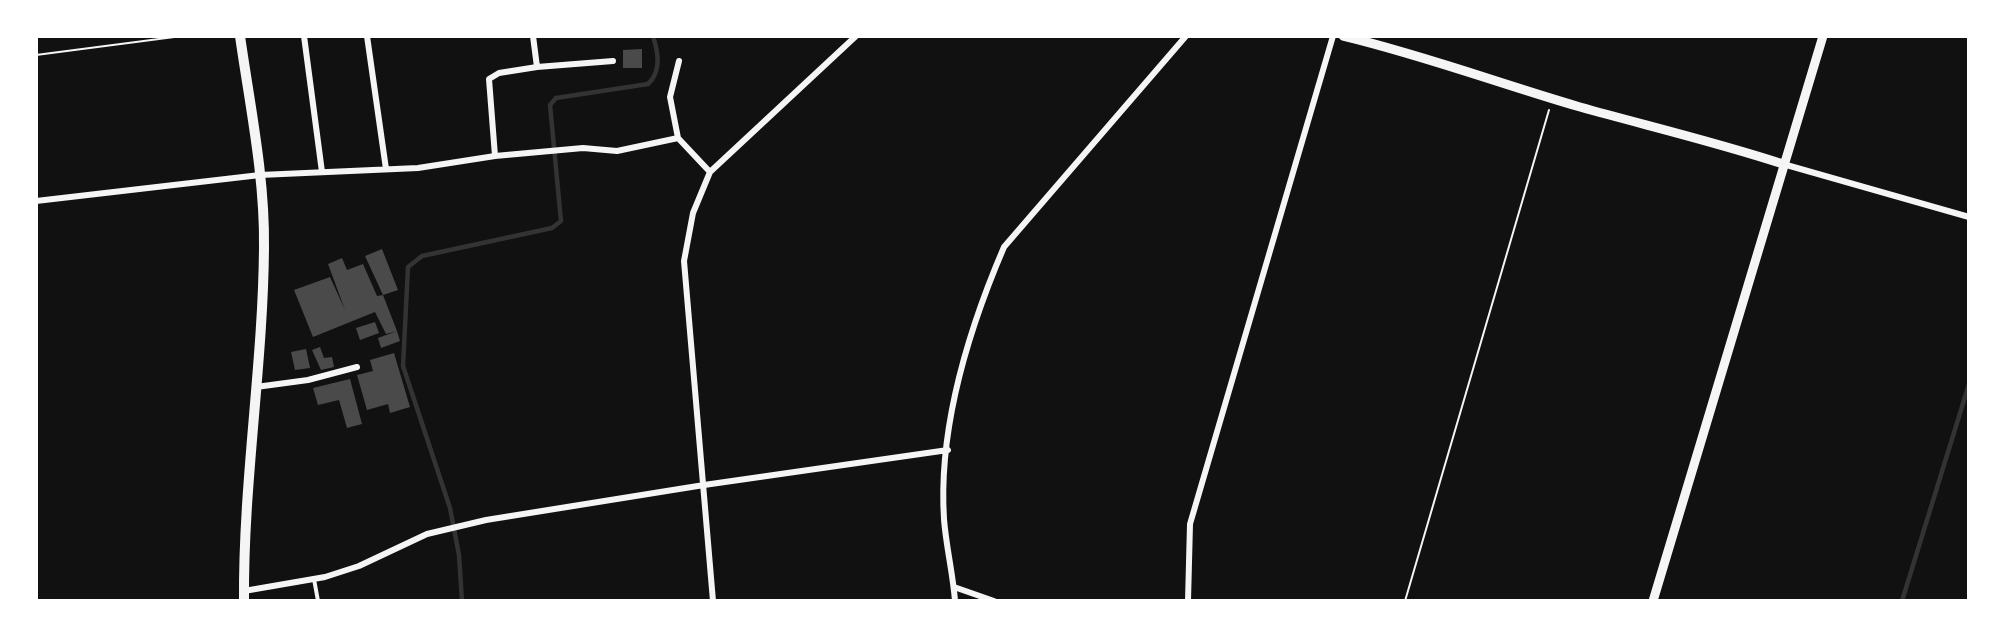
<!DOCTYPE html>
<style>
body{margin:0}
#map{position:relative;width:2005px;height:637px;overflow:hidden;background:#111;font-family:Ubuntu,sans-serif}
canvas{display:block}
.frame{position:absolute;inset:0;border:38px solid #fff;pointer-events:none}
</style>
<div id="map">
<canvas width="2005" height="637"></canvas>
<div class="frame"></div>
</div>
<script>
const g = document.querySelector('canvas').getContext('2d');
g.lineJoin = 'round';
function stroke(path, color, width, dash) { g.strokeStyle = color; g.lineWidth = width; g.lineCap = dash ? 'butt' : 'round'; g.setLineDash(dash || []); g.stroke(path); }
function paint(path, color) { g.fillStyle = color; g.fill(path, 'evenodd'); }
const stream = new Path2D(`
 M 462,601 L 459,555 L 450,508 L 403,366 L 408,267 L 422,256 L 552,228 L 561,221 L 550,105 L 556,98 L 648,84 C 662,71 658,52 653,36
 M 1902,601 L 1969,384`);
const building = new Path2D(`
 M 642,49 L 642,68 L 623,68 L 623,50 Z
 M 382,249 L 398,290 L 383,295 L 365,256 Z
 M 342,258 L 347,270 L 363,264 L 377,296 L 383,295 L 397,331 L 386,334 L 375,312 L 313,337 L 294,290 L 330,277 L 345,310 L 328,264 Z
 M 375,322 L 379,333 L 360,340 L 356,328 Z
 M 397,331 L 400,341 L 381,348 L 378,338 Z
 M 320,347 L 324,358 L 332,357 L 334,367 L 321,370 L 312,350 Z
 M 306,349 L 310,368 L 295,370 L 291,352 Z
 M 394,353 L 410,407 L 390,413 L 388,404 L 367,410 L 357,375 L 373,371 L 370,360 Z
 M 350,379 L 362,424 L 347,428 L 339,400 L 318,405 L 313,388 Z`);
const path = new Path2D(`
 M 36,55 L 182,36
 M 1405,601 L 1549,110`);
const service = new Path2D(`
 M 314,579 L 318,601`);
const minor = new Path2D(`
 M 304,36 L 322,172
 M 367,36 L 386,169
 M 679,61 L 670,97 L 678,138 L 710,172
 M 537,67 L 613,61
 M 495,156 L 583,148 L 617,151 L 678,138
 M 1783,164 L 1969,217
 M 36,201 L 260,175 L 418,168 L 495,156 L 489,79 L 499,73 L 537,67 L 533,36
 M 256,387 L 308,380 L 357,367
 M 954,587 L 994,601
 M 244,591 L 325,577 L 359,566 L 427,534 L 486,520 L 704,485 L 948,450
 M 713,601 L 684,261 L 693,213 L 710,172 L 856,36
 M 955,601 C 953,574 946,546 944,519 C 938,427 968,331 1004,247 L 1186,36
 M 1188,601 L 1190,524 L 1333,36`);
const tertiary = new Path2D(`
 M 1343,36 C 1423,55 1501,84 1580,107 C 1648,126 1716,142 1783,164
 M 1653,601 L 1823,36`);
const secondary = new Path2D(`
 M 240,36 C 250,106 265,177 264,248 C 263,366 243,483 244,601`);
stroke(stream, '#333', 4.5);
paint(building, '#4a4a4a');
stroke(path, '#f5f5f5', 2);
stroke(service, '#f5f5f5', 4);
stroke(minor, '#f5f5f5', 6);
stroke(tertiary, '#f5f5f5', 9);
stroke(secondary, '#f5f5f5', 10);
</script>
